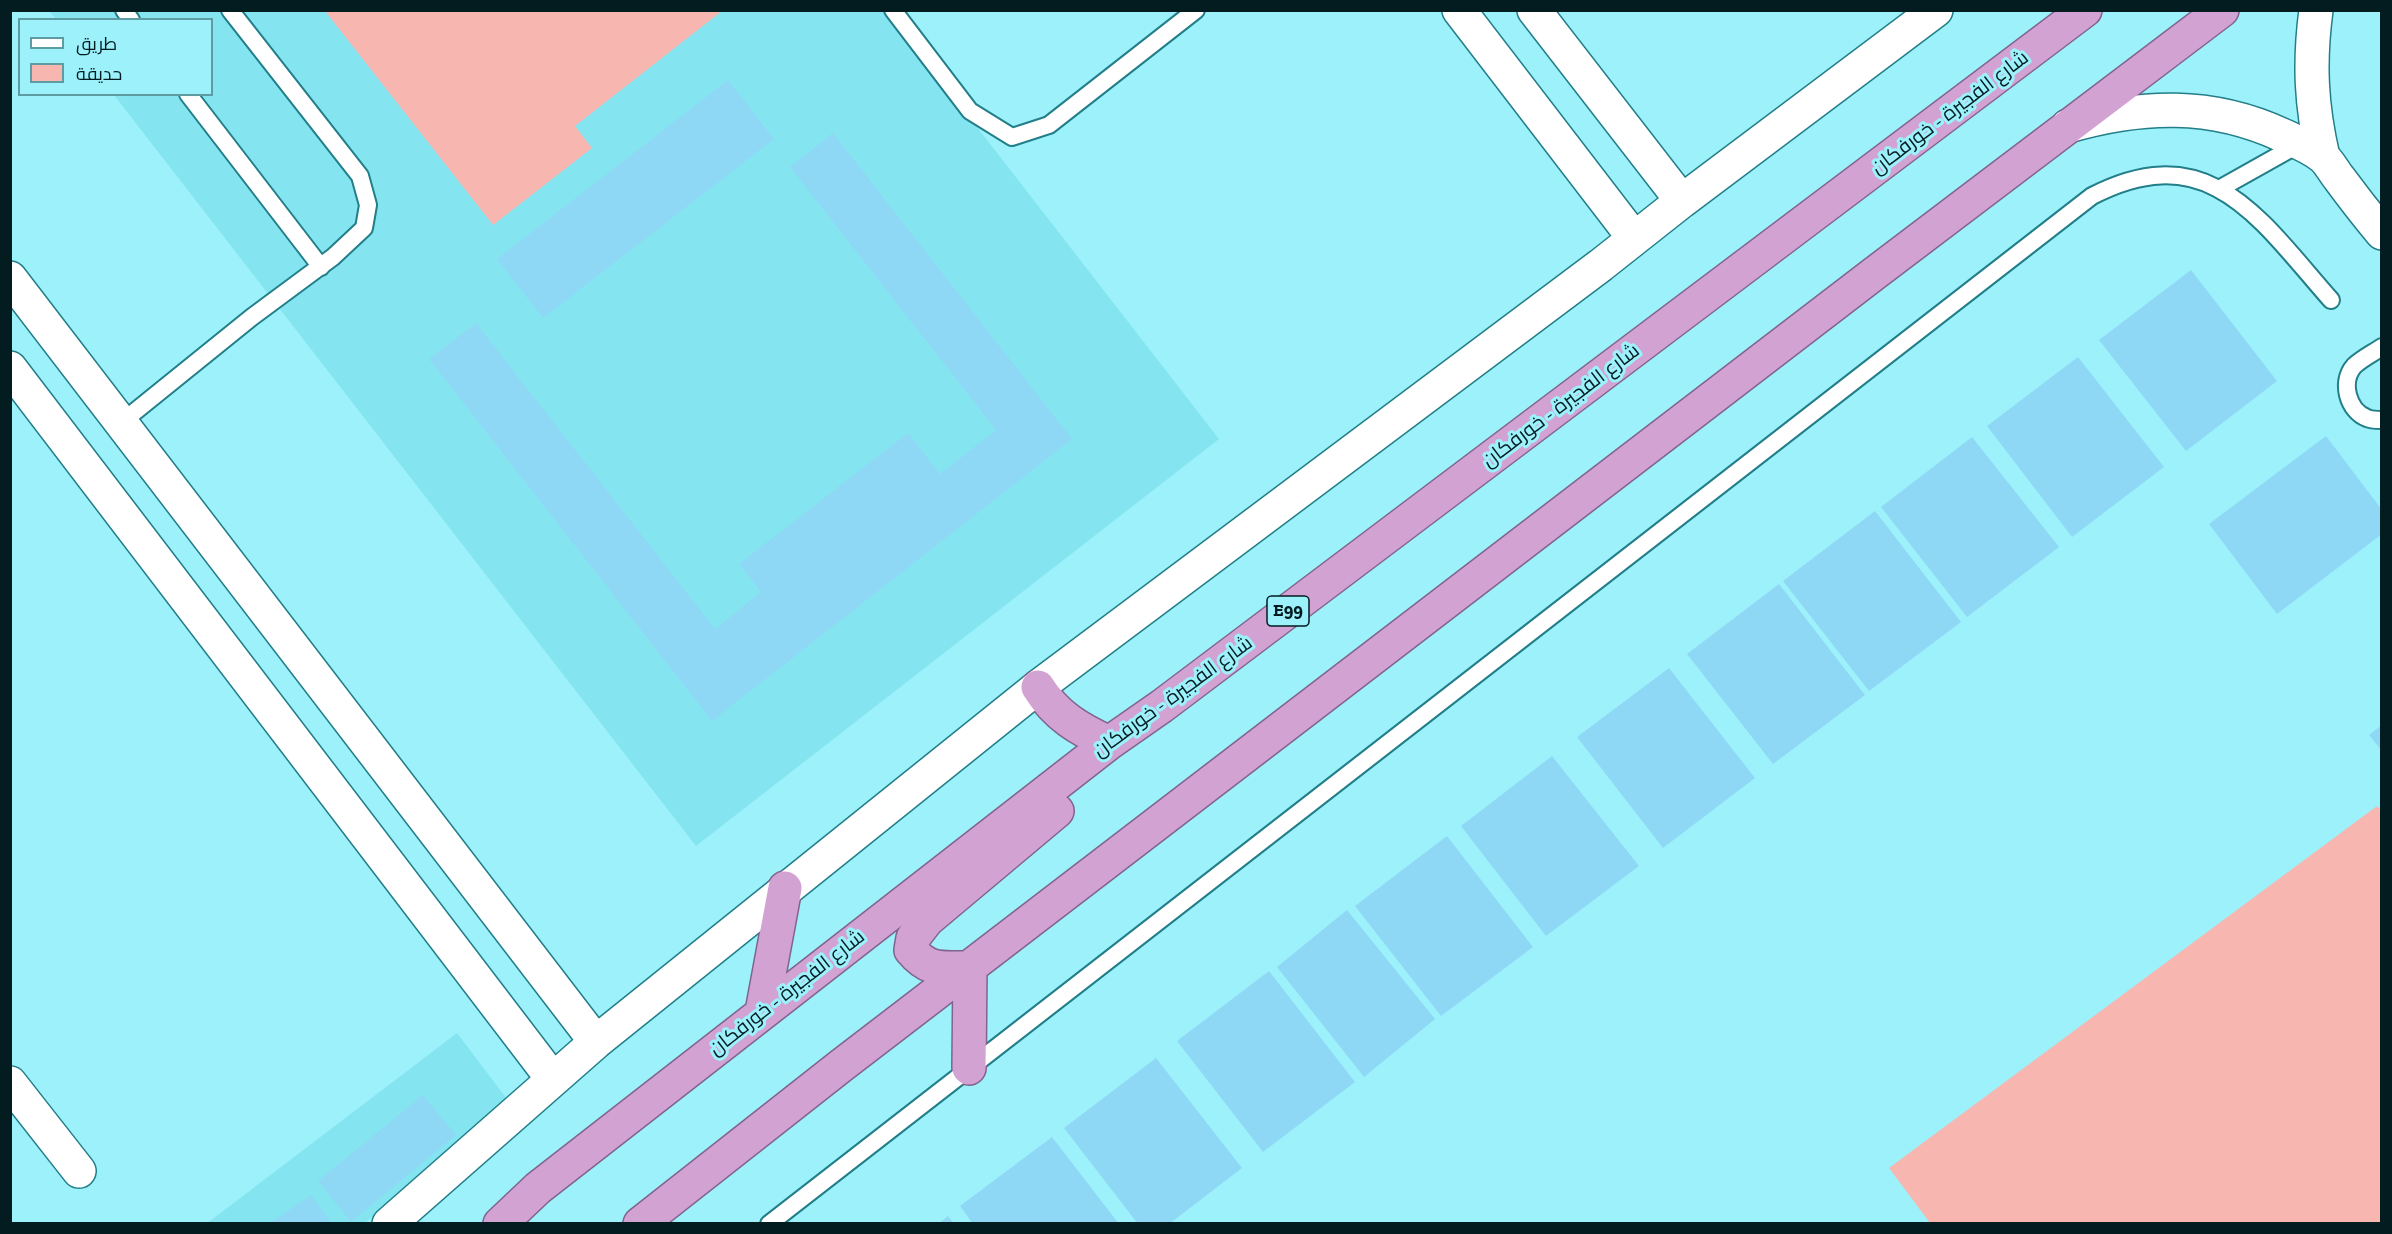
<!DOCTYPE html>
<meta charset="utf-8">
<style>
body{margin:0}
#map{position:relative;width:2392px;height:1234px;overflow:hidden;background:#9cf1fb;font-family:"Zilla Slab",Cairo,serif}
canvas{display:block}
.frame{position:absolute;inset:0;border:12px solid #021c20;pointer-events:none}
.legend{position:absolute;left:18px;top:18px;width:195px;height:78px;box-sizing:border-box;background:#9cf1fb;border:2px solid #5e9ca3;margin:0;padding:8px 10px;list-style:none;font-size:18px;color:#021c20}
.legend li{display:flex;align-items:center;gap:12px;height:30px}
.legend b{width:30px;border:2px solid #5e9ca3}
</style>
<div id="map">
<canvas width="2392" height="1234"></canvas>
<div class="frame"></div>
<ul class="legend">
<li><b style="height:8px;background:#fff"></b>طريق</li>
<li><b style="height:16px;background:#f7b7b0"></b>حديقة</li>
</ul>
</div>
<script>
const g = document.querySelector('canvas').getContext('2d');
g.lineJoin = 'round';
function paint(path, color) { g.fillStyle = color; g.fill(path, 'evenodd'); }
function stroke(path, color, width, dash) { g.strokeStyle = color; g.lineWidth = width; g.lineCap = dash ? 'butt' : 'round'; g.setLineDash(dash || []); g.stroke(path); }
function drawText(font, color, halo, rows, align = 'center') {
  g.font = font + ' "Zilla Slab",Cairo,serif'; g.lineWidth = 6; g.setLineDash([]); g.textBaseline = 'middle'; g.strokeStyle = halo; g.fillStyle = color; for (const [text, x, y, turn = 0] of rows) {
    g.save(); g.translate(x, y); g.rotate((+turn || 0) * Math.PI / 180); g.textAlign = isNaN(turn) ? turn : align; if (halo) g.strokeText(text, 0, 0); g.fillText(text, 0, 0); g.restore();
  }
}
const built = new Path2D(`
 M 49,11 L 887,11 L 1219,439 L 696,846 L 114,95 L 212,94 L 212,20 L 56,19 Z
 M 457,1033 L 510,1103 L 365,1223 L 206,1224 Z`);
const green = new Path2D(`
 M 325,11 L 722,11 L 575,126 L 592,148 L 493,225 Z
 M 2377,806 L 2382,812 L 2381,1223 L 1930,1223 L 1889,1168 Z`);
const building = new Path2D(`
 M 728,80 L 774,139 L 543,318 L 497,259 Z
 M 833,133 L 1072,439 L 712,721 L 429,359 L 476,323 L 715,629 L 761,592 L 739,564 L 908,433 L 940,474 L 996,430 L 790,167 Z
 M 2191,270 L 2277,381 L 2186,451 L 2099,340 Z
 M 2078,357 L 2164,467 L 2072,537 L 1987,426 Z
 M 2326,436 L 2382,510 L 2382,534 L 2277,614 L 2209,524 Z
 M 1972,437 L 2059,547 L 1967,617 L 1881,507 Z
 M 1875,511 L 1961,622 L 1869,691 L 1783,581 Z
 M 1779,584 L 1865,695 L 1773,764 L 1687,654 Z
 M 1669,668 L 1755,778 L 1663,848 L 1577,737 Z
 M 2382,725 L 2382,751 L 2369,735 Z
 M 1552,756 L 1639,866 L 1546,936 L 1461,826 Z
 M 1447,836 L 1533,947 L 1441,1016 L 1355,906 Z
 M 1347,910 L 1435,1019 L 1364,1077 L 1277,967 Z
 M 1269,971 L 1355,1082 L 1263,1152 L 1177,1041 Z
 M 1156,1058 L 1242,1168 L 1169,1224 L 1138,1224 L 1064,1128 Z
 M 423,1095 L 456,1135 L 351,1222 L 318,1181 Z
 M 1052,1137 L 1119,1224 L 973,1224 L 960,1206 Z
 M 311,1195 L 332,1224 L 269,1224 Z
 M 948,1216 L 954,1224 L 938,1224 Z`);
const service = new Path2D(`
 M 124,10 L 131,20
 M 893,10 L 970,111 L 1012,137 L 1049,125 L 1196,10
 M 188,94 L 321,267
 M 2219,189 L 2301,143
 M 2382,347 C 2373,353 2361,359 2354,366 C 2340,382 2348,411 2367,418 C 2371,420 2377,420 2382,420
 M 122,422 L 252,317 L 333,257 L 364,228 L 368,205 L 360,176 L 230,10
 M 769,1224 L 2092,196 C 2210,135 2261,221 2331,300`);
const minor = new Path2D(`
 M 10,1083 L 79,1171`);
const tertiary = new Path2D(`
 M 1459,10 L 1634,238
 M 1534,10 L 1682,201
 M 10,278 L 596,1042
 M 10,368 L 552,1078
 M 389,1224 L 596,1042 L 1038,687 L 1601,265 L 1682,201 L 1936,10`);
const secondary = new Path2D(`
 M 2316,10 C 2309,63 2311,105 2323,157
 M 2068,126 C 2141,105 2211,102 2282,135 C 2295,141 2311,147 2323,157 C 2329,162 2334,172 2339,178 C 2353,197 2367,215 2382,233`);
const trunk = new Path2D(`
 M 1038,687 C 1056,716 1079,729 1109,743
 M 762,1012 L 785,888
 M 969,1068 L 970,968 C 943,967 930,973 911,950 L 913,938 L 927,920 L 1057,811
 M 500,1224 L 538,1188 L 1109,743 L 1162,706 L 2085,10
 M 640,1224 L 842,1065 L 1875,273 L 2222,10`);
const shields = [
 [1288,611,42]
];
const shieldNames = [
 ["E99",1288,611]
];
const streetNames = [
 ["شارع الفجيرة - خورفكان",1950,113,-37],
 ["شارع الفجيرة - خورفكان",1561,406,-37],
 ["شارع الفجيرة - خورفكان",1173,697,-36],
 ["شارع الفجيرة - خورفكان",787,993,-38]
];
paint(built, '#84e5f1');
paint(green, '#f7b7b0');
paint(building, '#8fd8f5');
stroke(service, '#227e88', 20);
stroke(minor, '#227e88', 36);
stroke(tertiary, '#227e88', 36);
stroke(secondary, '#227e88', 36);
stroke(trunk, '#81648d', 36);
stroke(service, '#fff', 16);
stroke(minor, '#fff', 33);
stroke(tertiary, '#fff', 33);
stroke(secondary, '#fff', 33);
stroke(trunk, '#d2a2d3', 33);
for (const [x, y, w] of shields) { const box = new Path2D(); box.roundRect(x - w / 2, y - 15, w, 30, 4.5); g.fillStyle = '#9cf1fb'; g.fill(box); stroke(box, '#021c20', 1.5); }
drawText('bold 18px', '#021c20', null, shieldNames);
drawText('20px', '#021c20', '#9cf1fb', streetNames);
</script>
